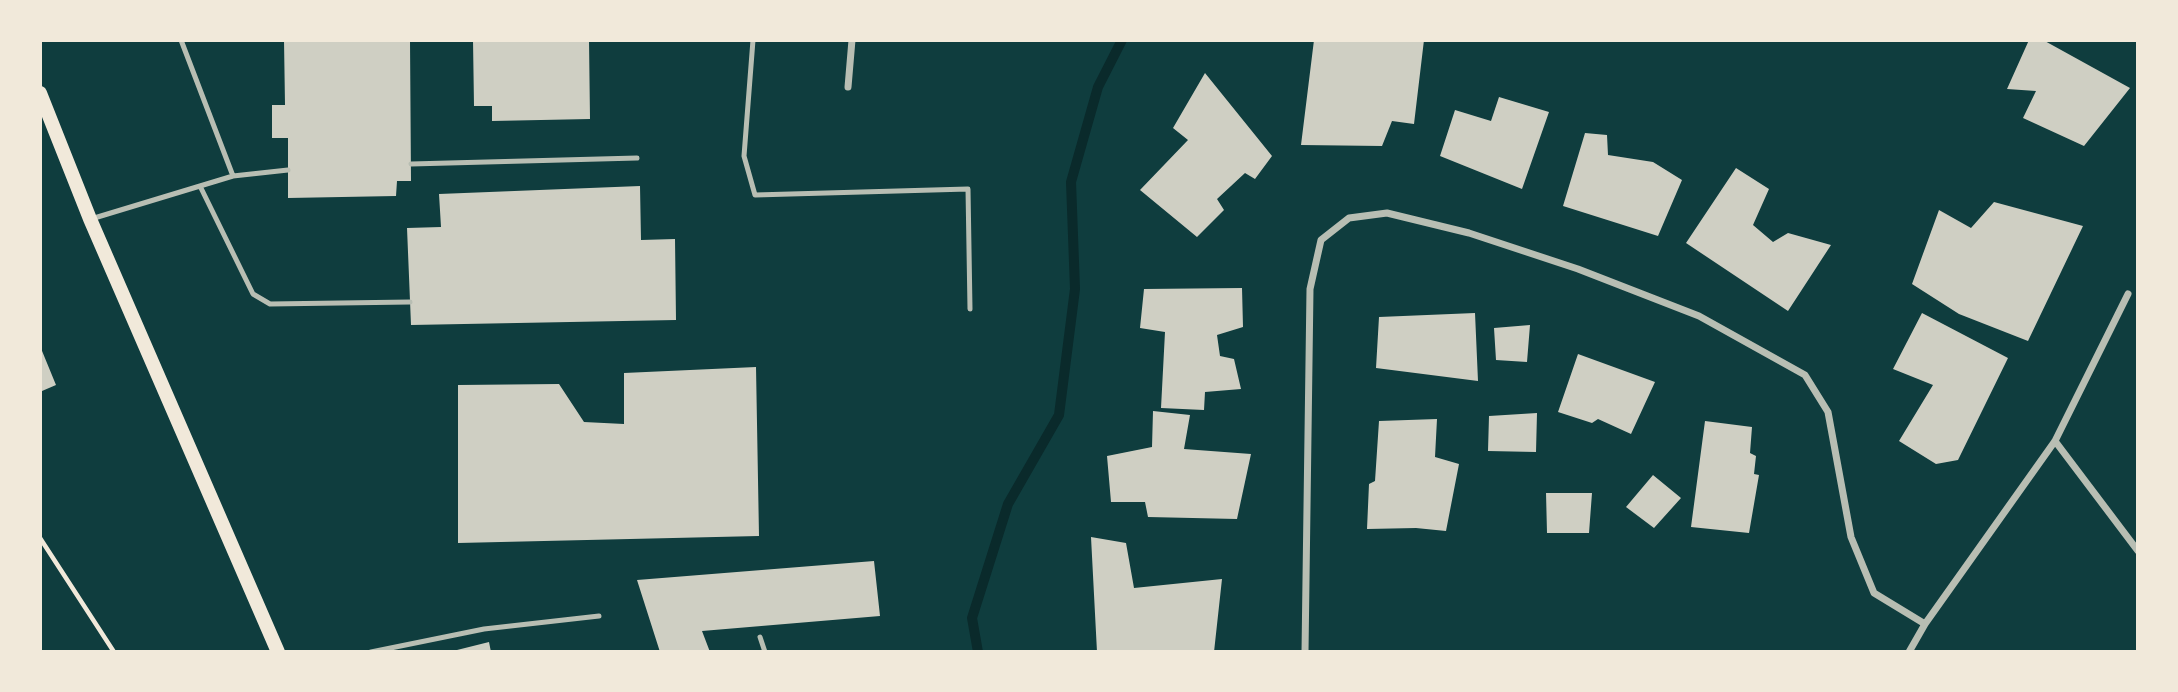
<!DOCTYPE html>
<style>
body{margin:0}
#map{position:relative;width:2178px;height:692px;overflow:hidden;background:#0f3d3e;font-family:"PT Sans Narrow",sans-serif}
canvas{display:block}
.frame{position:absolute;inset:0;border:42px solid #f1e9da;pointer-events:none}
</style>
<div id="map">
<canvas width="2178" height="692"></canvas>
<div class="frame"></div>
</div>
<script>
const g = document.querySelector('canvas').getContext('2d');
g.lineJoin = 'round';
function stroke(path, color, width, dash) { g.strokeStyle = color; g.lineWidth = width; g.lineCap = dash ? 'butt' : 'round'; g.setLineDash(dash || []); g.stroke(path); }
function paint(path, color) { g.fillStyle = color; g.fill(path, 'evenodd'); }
const stream = new Path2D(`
 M 978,652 L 972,618 L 1008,504 L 1059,415 L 1075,289 L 1071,182 L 1098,87 L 1122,40`);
const building = new Path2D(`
 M 284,40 L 410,40 L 411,181 L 397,181 L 396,196 L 288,198 L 288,138 L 272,138 L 272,105 L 285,105 Z
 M 473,40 L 589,40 L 590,119 L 492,121 L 492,106 L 474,106 Z
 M 1314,40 L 1424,40 L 1414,124 L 1392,121 L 1382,146 L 1301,145 Z
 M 2029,40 L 2043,40 L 2130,88 L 2084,146 L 2023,118 L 2036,91 L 2007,89 Z
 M 1205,73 L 1272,156 L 1255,179 L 1245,173 L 1217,199 L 1224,210 L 1197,237 L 1140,190 L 1188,140 L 1173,128 Z
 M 1499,97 L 1549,112 L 1522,189 L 1440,156 L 1455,110 L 1491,121 Z
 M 1585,133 L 1607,135 L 1608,155 L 1653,162 L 1682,180 L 1658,236 L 1563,206 Z
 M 1736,168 L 1769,189 L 1753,225 L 1773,242 L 1788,233 L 1831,245 L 1788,311 L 1686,243 Z
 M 640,186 L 641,240 L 675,239 L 676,320 L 411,325 L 407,228 L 441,227 L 439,194 Z
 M 1994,202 L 2083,226 L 2028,341 L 1959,314 L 1912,284 L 1939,210 L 1971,228 Z
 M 1242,288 L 1243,327 L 1217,335 L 1220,356 L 1234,359 L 1241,389 L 1205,392 L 1204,410 L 1161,408 L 1165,332 L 1140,328 L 1144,289 Z
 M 1475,313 L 1478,381 L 1376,368 L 1379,317 Z
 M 1922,313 L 2008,358 L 1958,460 L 1936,464 L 1899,441 L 1933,385 L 1893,369 Z
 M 1530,325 L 1527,362 L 1496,360 L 1494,328 Z
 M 40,346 L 56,385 L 42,391 L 40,389 Z
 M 1578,354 L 1655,382 L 1631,434 L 1598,419 L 1592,423 L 1558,412 Z
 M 756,367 L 759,536 L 458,543 L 458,385 L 559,384 L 584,422 L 624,424 L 624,373 Z
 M 1153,411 L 1190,415 L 1184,449 L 1251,454 L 1237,519 L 1148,517 L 1145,502 L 1111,502 L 1107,456 L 1152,447 Z
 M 1537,413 L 1536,452 L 1488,451 L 1489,416 Z
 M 1437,419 L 1435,457 L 1459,464 L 1446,531 L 1416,528 L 1367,529 L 1369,484 L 1375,481 L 1379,421 Z
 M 1705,421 L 1752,427 L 1750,453 L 1756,456 L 1754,474 L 1759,475 L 1749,533 L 1691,527 Z
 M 1653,475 L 1681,498 L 1654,528 L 1626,507 Z
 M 1546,493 L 1592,493 L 1589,533 L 1547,533 Z
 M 1091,537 L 1126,543 L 1134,588 L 1222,579 L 1214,652 L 1097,652 Z
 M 874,561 L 880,616 L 702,631 L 710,652 L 660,652 L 637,580 Z
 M 489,642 L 491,652 L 453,652 L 453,651 Z`);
const path = new Path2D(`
 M 40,538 L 114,652`);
const service = new Path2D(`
 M 753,40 L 744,156 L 755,195 L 968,189 L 970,309
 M 411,164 L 637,158
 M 233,176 L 288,170
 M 200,186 L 253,294 L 270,304 L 410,302
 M 91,219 L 233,176 L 181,40
 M 760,637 L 765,652
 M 371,652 L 484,629 L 599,616`);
const minor = new Path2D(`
 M 848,87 L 852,40
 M 2055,441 L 2138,551
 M 1305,652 L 1310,289 L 1321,240 L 1349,218 L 1387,213 L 1469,233 L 1578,269 L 1699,316 L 1805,375 L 1828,412 L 1851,537 L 1874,593 L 1925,624
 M 1909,652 L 1925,624 L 2055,441 L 2128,294`);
const secondary = new Path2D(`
 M 40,93 L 90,219 L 278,652`);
stroke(stream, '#0a2a2b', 10);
paint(building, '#cfcfc3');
stroke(path, '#f1e9da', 4.5);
stroke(service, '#b8beb3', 5);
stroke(minor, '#b8beb3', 7);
stroke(secondary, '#f1e9da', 14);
</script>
